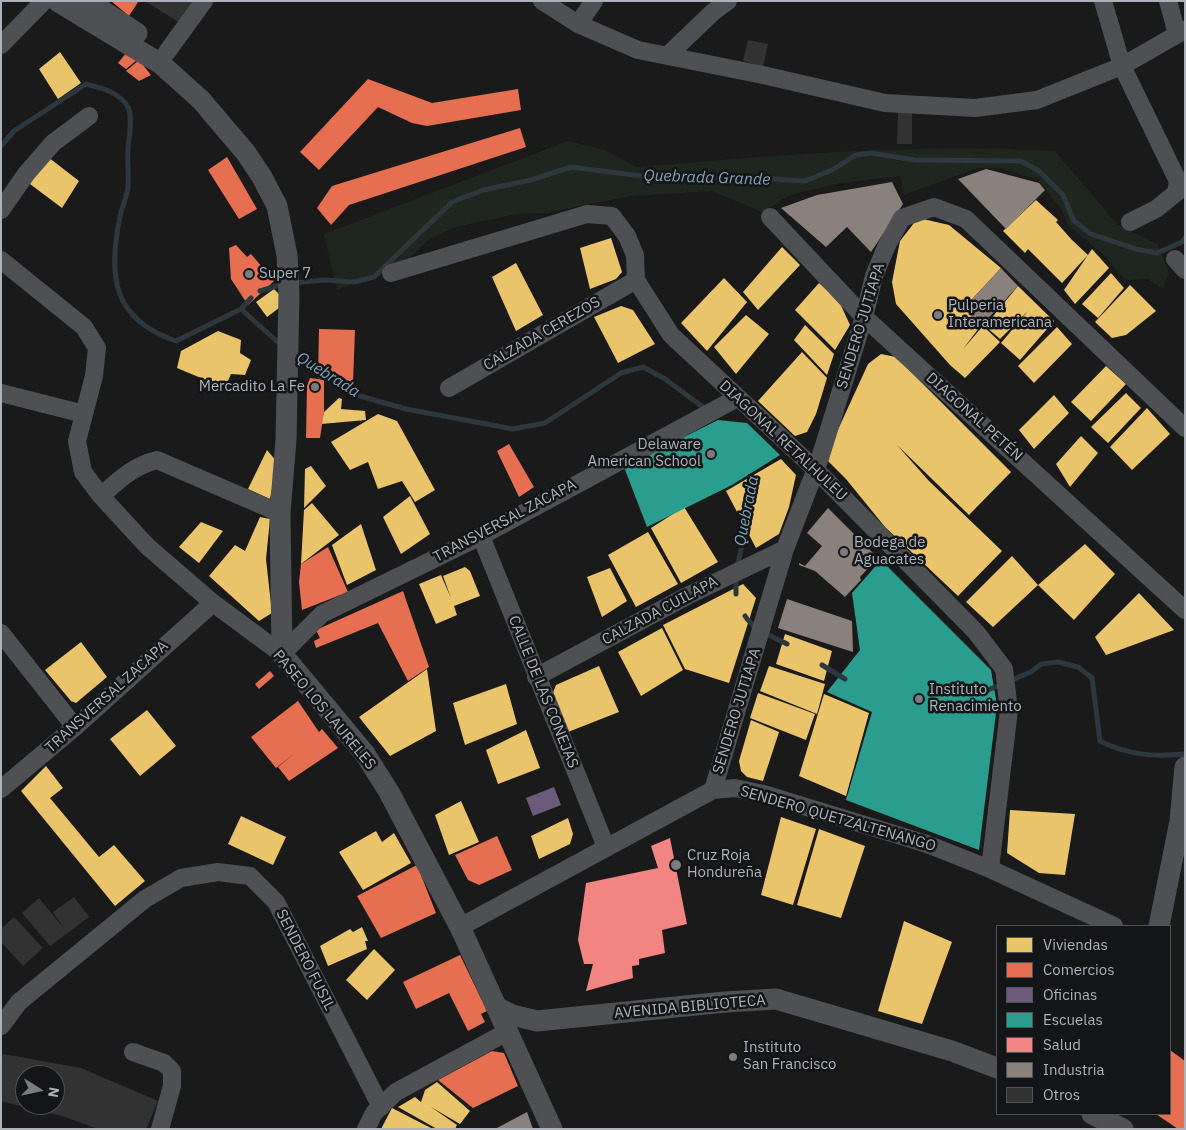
<!DOCTYPE html>
<meta charset="utf-8">
<style>
body{margin:0}
#map{position:relative;width:1186px;height:1130px;overflow:hidden;background:#1a1a1b;font-family:"IBM Plex Sans",sans-serif}
canvas{display:block}
.frame{position:absolute;inset:0;border:2px solid #abb2bc;pointer-events:none}
.legend{position:absolute;left:996px;top:925px;width:175px;height:190px;box-sizing:border-box;background:#141517;border:1px solid #505459;margin:0;padding:6px 9px;list-style:none;font-size:15px;color:#abb2bc}
.legend li{display:flex;align-items:center;gap:10px;height:25px}
.legend b{width:25px;border:1px solid #505459}
.north{position:absolute;left:15px;top:1065px;width:50px;height:50px;box-sizing:border-box;background:#141517;border:1px solid #505459;border-radius:50%;rotate:100deg;font-size:14px;font-weight:700;line-height:20px;text-align:center;color:#abb2bc}
.north::after{content:'';display:block;margin:auto;width:18px;height:22px;background:#787d84;clip-path:polygon(50% 0,100% 100%,50% 72%,0 100%)}
</style>
<div id="map">
<canvas width="1186" height="1130"></canvas>
<div class="frame"></div>
<ul class="legend">
<li><b style="height:14px;background:#e9c46a"></b>Viviendas</li>
<li><b style="height:14px;background:#e76f51"></b>Comercios</li>
<li><b style="height:14px;background:#6d597a"></b>Oficinas</li>
<li><b style="height:14px;background:#2a9d8f"></b>Escuelas</li>
<li><b style="height:14px;background:#f28482"></b>Salud</li>
<li><b style="height:14px;background:#8a817c"></b>Industria</li>
<li><b style="height:14px;background:#323233"></b>Otros</li>
</ul>
<div class="north">N</div>
</div>
<script>
const g = document.querySelector('canvas').getContext('2d');
g.lineJoin = 'round';
function paint(path, color) { g.fillStyle = color; g.fill(path, 'evenodd'); }
function stroke(path, color, width, dash) { g.strokeStyle = color; g.lineWidth = width; g.lineCap = dash ? 'butt' : 'round'; g.setLineDash(dash || []); g.stroke(path); }
function drawText(font, color, halo, rows, align = 'center') {
  g.font = font + ' "IBM Plex Sans",sans-serif'; g.lineWidth = 5; g.setLineDash([]); g.textBaseline = 'middle'; g.strokeStyle = halo; g.fillStyle = color; for (const [text, x, y, turn = 0] of rows) {
    g.save(); g.translate(x, y); g.rotate((+turn || 0) * Math.PI / 180); g.textAlign = isNaN(turn) ? turn : align; if (halo) g.strokeText(text, 0, 0); g.fillText(text, 0, 0); g.restore();
  }
}
const green = new Path2D(`
 M 568,141 L 605,150 L 636,167 C 775,155 915,143 1055,151 L 1117,224 L 1157,244 L 1169,272 L 1163,289 L 1148,279 L 1125,280 L 1105,256 L 1068,225 L 1061,209 L 1038,180 L 1000,168 L 978,168 L 904,195 L 900,176 L 841,183 L 790,195 L 762,212 L 712,191 L 631,196 L 546,213 L 517,214 L 455,227 L 428,240 L 408,260 L 337,290 L 324,234 Z`);
const homes = new Path2D(`
 M 60,52 L 81,83 L 58,99 L 39,69 Z
 M 48,157 L 79,181 L 62,208 L 30,184 Z
 M 1036,200 L 1058,220 L 1056,222 L 1072,240 L 1088,255 L 1062,283 L 1028,249 L 1025,253 L 1003,231 Z
 M 923,219 L 949,225 L 1001,268 L 964,308 L 982,324 L 963,349 L 983,326 L 1000,342 L 965,378 L 950,365 L 896,304 L 892,282 L 900,241 L 914,223 Z
 M 611,238 L 622,272 L 616,279 L 590,289 L 580,248 Z
 M 782,247 L 800,265 L 758,310 L 743,292 Z
 M 1092,249 L 1109,268 L 1075,304 L 1064,290 Z
 M 516,263 L 543,315 L 516,331 L 492,277 Z
 M 1111,273 L 1124,288 L 1098,318 L 1082,304 Z
 M 724,278 L 747,302 L 707,351 L 681,323 Z
 M 819,283 L 839,301 L 850,325 L 835,350 L 795,310 Z
 M 1130,285 L 1156,311 L 1126,335 L 1112,338 L 1095,322 Z
 M 1018,286 L 1054,321 L 1020,360 L 1001,343 L 1028,311 L 1000,339 L 985,326 Z
 M 274,289 L 287,302 L 267,317 L 256,302 Z
 M 621,306 L 633,310 L 655,344 L 618,363 L 594,317 Z
 M 746,315 L 769,334 L 736,374 L 714,347 Z
 M 805,325 L 834,354 L 827,375 L 794,340 Z
 M 1057,327 L 1072,344 L 1034,383 L 1018,366 Z
 M 218,331 L 241,340 L 240,353 L 251,360 L 245,375 L 231,374 L 225,388 L 177,368 L 181,351 Z
 M 802,352 L 827,378 L 816,414 L 807,432 L 795,436 L 758,401 Z
 M 881,354 L 896,357 L 1011,472 L 969,515 L 897,445 L 929,481 L 1002,551 L 958,596 L 885,527 L 846,479 L 825,458 L 868,364 Z
 M 1106,366 L 1126,384 L 1091,421 L 1071,402 Z
 M 1126,393 L 1141,408 L 1108,443 L 1091,427 Z
 M 1054,395 L 1069,413 L 1034,449 L 1019,430 Z
 M 339,398 L 342,399 L 341,409 L 365,411 L 366,420 L 321,424 L 324,412 Z
 M 1147,408 L 1170,434 L 1132,470 L 1110,447 Z
 M 378,414 L 397,421 L 435,490 L 415,502 L 402,481 L 378,489 L 368,462 L 350,470 L 331,442 Z
 M 1081,436 L 1098,453 L 1070,487 L 1056,464 Z
 M 267,450 L 277,462 L 270,499 L 248,489 Z
 M 781,459 L 796,475 L 789,507 L 779,534 L 756,548 L 726,491 Z
 M 311,466 L 326,486 L 304,508 L 305,469 Z
 M 410,496 L 430,534 L 401,554 L 383,517 Z
 M 312,503 L 339,535 L 301,564 L 304,510 Z
 M 684,507 L 718,562 L 681,583 L 651,528 Z
 M 260,517 L 270,519 L 266,559 L 272,613 L 259,621 L 209,576 L 235,545 L 245,551 Z
 M 201,522 L 223,531 L 199,563 L 179,547 Z
 M 361,524 L 376,570 L 347,585 L 332,545 Z
 M 648,532 L 678,584 L 636,607 L 608,555 Z
 M 1085,544 L 1115,574 L 1074,620 L 1038,585 L 993,627 L 966,602 L 1012,556 L 1038,585 Z
 M 465,567 L 470,571 L 480,596 L 454,606 L 457,615 L 436,624 L 419,584 L 441,575 L 451,598 L 443,576 Z
 M 610,568 L 627,601 L 602,617 L 587,577 Z
 M 743,584 L 756,598 L 729,683 L 685,669 L 663,625 Z
 M 1139,593 L 1174,630 L 1106,655 L 1095,637 Z
 M 662,628 L 683,670 L 641,696 L 618,652 Z
 M 785,634 L 832,651 L 824,681 L 776,664 Z
 M 81,642 L 107,677 L 76,703 L 71,701 L 45,670 Z
 M 599,666 L 619,712 L 568,732 L 552,695 L 556,685 Z
 M 769,666 L 825,684 L 817,714 L 760,691 Z
 M 427,669 L 436,731 L 390,756 L 359,717 Z
 M 506,684 L 517,724 L 465,745 L 453,703 Z
 M 758,693 L 815,714 L 806,740 L 750,718 Z
 M 824,694 L 869,713 L 846,796 L 799,776 Z
 M 147,710 L 176,746 L 140,776 L 110,739 Z
 M 751,720 L 779,732 L 763,781 L 747,777 L 741,771 L 739,761 Z
 M 526,730 L 540,768 L 498,784 L 486,750 Z
 M 46,766 L 63,788 L 50,798 L 99,857 L 114,845 L 145,881 L 115,906 L 21,791 Z
 M 461,801 L 479,842 L 449,855 L 435,815 Z
 M 1010,810 L 1075,814 L 1065,875 L 1039,873 L 1007,853 Z
 M 241,816 L 286,837 L 273,865 L 228,844 Z
 M 781,817 L 816,829 L 793,905 L 761,895 Z
 M 568,818 L 573,834 L 570,844 L 539,859 L 531,836 Z
 M 819,829 L 865,846 L 841,918 L 797,905 Z
 M 376,831 L 382,842 L 394,833 L 411,863 L 363,890 L 339,852 Z
 M 904,921 L 952,942 L 922,1024 L 878,1011 Z
 M 362,927 L 368,941 L 365,941 L 367,949 L 328,966 L 320,946 L 350,929 L 353,932 Z
 M 374,949 L 395,970 L 367,1000 L 346,980 Z
 M 437,1082 L 470,1111 L 460,1124 L 431,1107 L 457,1125 L 455,1129 L 437,1129 L 398,1107 L 415,1097 L 421,1102 L 425,1090 Z
 M 392,1108 L 433,1129 L 381,1129 Z`);
const shops = new Path2D(`
 M 111,1 L 137,1 L 138,2 L 129,16 Z
 M 127,52 L 137,60 L 126,69 L 118,63 Z
 M 139,60 L 151,75 L 139,81 L 126,71 Z
 M 368,79 L 432,103 L 518,89 L 521,110 L 427,126 L 412,123 L 378,107 L 319,170 L 300,152 Z
 M 520,128 L 526,147 L 349,205 L 331,225 L 317,208 L 332,186 Z
 M 227,157 L 257,209 L 239,219 L 208,170 Z
 M 236,245 L 247,257 L 251,254 L 274,281 L 248,305 L 231,279 L 229,248 Z
 M 319,329 L 355,330 L 353,383 L 318,378 Z
 M 310,378 L 324,380 L 324,412 L 320,438 L 306,438 L 307,386 Z
 M 509,444 L 534,487 L 519,497 L 497,451 Z
 M 328,547 L 348,592 L 302,610 L 299,582 L 301,564 Z
 M 403,591 L 429,667 L 408,681 L 378,623 L 316,648 L 314,641 L 320,638 L 316,630 Z
 M 270,671 L 274,676 L 259,689 L 255,684 Z
 M 298,701 L 319,732 L 322,729 L 338,748 L 289,781 L 278,767 L 296,752 L 276,768 L 251,737 Z
 M 497,836 L 512,870 L 479,885 L 468,880 L 455,855 Z
 M 417,865 L 436,913 L 381,938 L 357,896 Z
 M 460,955 L 487,1011 L 481,1014 L 485,1022 L 468,1031 L 449,993 L 416,1009 L 403,982 Z
 M 1170,1050 L 1185,1061 L 1185,1129 L 1178,1129 L 1156,1114 L 1170,1114 Z
 M 492,1051 L 504,1053 L 518,1086 L 473,1108 L 438,1080 Z`);
const offices = new Path2D(`
 M 554,787 L 561,805 L 533,816 L 526,798 Z`);
const schools = new Path2D(`
 M 718,420 L 747,423 L 780,455 L 732,485 L 647,527 L 624,467 Z
 M 881,560 L 991,670 L 997,705 L 979,850 L 846,800 L 872,712 L 827,692 L 860,650 L 852,593 Z`);
const health = new Path2D(`
 M 670,838 L 687,924 L 662,930 L 665,953 L 639,959 L 639,965 L 632,966 L 633,978 L 586,991 L 593,964 L 584,964 L 578,940 L 586,883 L 658,868 L 651,846 Z`);
const industry = new Path2D(`
 M 986,169 L 1039,183 L 1045,190 L 1006,229 L 958,179 Z
 M 892,182 L 903,204 L 871,252 L 847,227 L 826,247 L 781,208 L 817,195 Z
 M 1001,268 L 1018,286 L 982,325 L 964,308 Z
 M 828,508 L 878,558 L 860,577 L 861,580 L 845,597 L 815,571 L 799,565 L 799,563 L 805,566 L 822,546 L 807,533 Z
 M 787,599 L 852,621 L 853,652 L 778,628 Z
 M 527,1112 L 533,1129 L 495,1129 Z`);
const stream = new Path2D(`
 M 1,146 L 14,131 L 86,84 C 102,88 119,92 128,107 C 133,118 129,137 128,149 C 127,162 129,175 128,187 C 127,197 122,207 120,216 C 108,277 112,319 176,341 L 241,309 L 251,298
 M 294,283 L 324,280 L 354,282 L 374,277 L 452,202 L 483,190 L 531,180 L 571,167 L 665,179 L 756,178 L 805,181 L 832,170 L 856,155 L 871,153 L 915,160 L 1021,161 L 1039,171 L 1063,195 L 1074,221 L 1091,234 L 1136,249 L 1157,253 L 1182,242 L 1185,238
 M 260,291 L 283,284
 M 241,309 L 282,346
 M 294,354 L 353,394 L 406,409 L 513,429 L 545,423 L 621,373 L 643,367 L 665,379 L 707,410
 M 737,567 L 747,524
 M 736,594 L 736,576
 M 745,616 C 754,630 772,636 787,644
 M 822,665 L 845,679
 M 988,690 L 1031,672 L 1041,664 L 1058,662 L 1078,667 L 1092,678 L 1100,741 C 1128,755 1153,757 1185,754`);
const building = new Path2D(`
 M 145,1 L 194,1 L 180,23 Z
 M 748,40 L 768,44 L 763,67 L 743,61 Z
 M 898,111 L 912,112 L 912,144 L 897,144 Z
 M 74,897 L 89,917 L 50,946 L 22,913 L 39,898 L 65,930 L 53,912 Z
 M 14,917 L 43,948 L 23,966 L 1,942 L 1,929 Z
 M 3,1054 L 81,1068 L 158,1101 L 146,1129 L 98,1129 L 65,1117 L 1,1101 L 1,1061 ZM 25,1075 L 55,1075 L 55,1105 L 25,1105 Z`);
const minor = new Path2D(`
 M 542,1 L 578,24 L 638,50 L 763,75 L 885,103 L 975,108 L 1037,100 L 1122,66 L 1185,30
 M 1103,1 L 1122,66 L 1178,181 L 1176,193 L 1156,209 L 1130,222
 M 1168,1 L 1177,34
 M 578,24 L 594,1
 M 1,45 L 44,1
 M 167,52 L 204,1
 M 667,56 L 713,12 L 728,1
 M 1,210 L 26,174 L 53,143 L 89,116
 M 770,217 L 864,317 L 1185,610
 M 1175,259 L 1185,270
 M 1,260 L 84,327 L 97,348 L 94,376 L 77,441 L 83,472 L 101,496 L 147,546 L 213,603 L 282,654 L 322,614 L 481,536 L 737,398
 M 391,273 L 587,214 L 612,216 L 627,236 L 635,255 L 636,280 L 671,335 L 815,469 L 976,632 L 1004,669 L 1009,710 L 990,869
 M 449,388 L 636,280
 M 1,393 L 84,414
 M 101,496 C 119,480 133,466 157,460 L 280,513
 M 481,536 L 606,847
 M 1,633 L 75,727
 M 536,677 L 687,596 L 785,549
 M 1,789 L 75,727 L 213,603
 M 713,790 L 785,549 L 820,458 L 864,317 L 874,276 L 887,245 L 902,218 L 934,207 L 966,219 L 1185,428
 M 460,927 L 713,790 L 735,788 L 764,794 L 927,844 L 990,869 L 1114,926
 M 1,1026 L 19,1002 L 145,899 L 181,878 L 218,872 L 250,876 L 276,902 L 381,1107
 M 133,1052 L 164,1063 L 172,1071 L 172,1086 L 160,1129
 M 366,1129 L 374,1113 L 396,1092 L 507,1032`);
const tertiary = new Path2D(`
 M 57,1 L 161,64 L 201,100 L 246,153 L 262,177 L 277,206 L 287,255 L 289,294 L 286,440 L 280,513 L 282,654 L 365,754 L 389,792 L 460,927 L 552,1129
 M 87,1 L 137,33
 M 1159,926 L 1180,821 L 1185,767
 M 496,1007 L 512,1015 L 537,1021 L 725,1002 L 776,999 L 952,1051 L 997,1068
 M 1092,1114 L 1123,1129`);
const markers = [
 [249,274,5,"#787d84"],
 [938,315,5,"#787d84"],
 [315,387,5,"#787d84"],
 [711,454,5,"#787d84"],
 [844,552,5,"#787d84"],
 [919,699,5,"#787d84"],
 [676,865,6,"#787d84"],
 [733,1057,5,"#787d84"]
];
const poiNames = [
 ["Super 7",259,274],
 ["Pulperia",948,306],
 ["Interamericana",948,323],
 ["Mercadito La Fe",305,387,"right"],
 ["Delaware",701,445,"right"],
 ["American School",701,462,"right"],
 ["Bodega de",854,543],
 ["Aguacates",854,560],
 ["Instituto",929,690],
 ["Renacimiento",929,707],
 ["Cruz Roja",687,856],
 ["Hondureña",687,873],
 ["Instituto",743,1048],
 ["San Francisco",743,1065]
];
const streetNames = [
 ["SENDERO JUTIAPA",861,326,-73],
 ["CALZADA CEREZOS",542,334,-30],
 ["DIAGONAL PETÉN",974,417,42],
 ["DIAGONAL RETALHULEU",783,441,43],
 ["TRANSVERSAL ZACAPA",505,521,-28],
 ["CALZADA CUILAPA",660,611,-28],
 ["CALLE DE LAS CONEJAS",543,692,68],
 ["TRANSVERSAL ZACAPA",107,697,-42],
 ["PASEO LOS LAURELES",324,710,50],
 ["SENDERO JUTIAPA",737,711,-73],
 ["SENDERO QUETZALTENANGO",838,819,16],
 ["SENDERO FUSIL",305,960,63],
 ["AVENIDA BIBLIOTECA",690,1007,-5]
];
const waterNames = [
 ["Quebrada Grande",707,178,2],
 ["Quebrada",328,375,32],
 ["Quebrada",747,511,-79]
];
paint(green, '#1e261f');
paint(homes, '#e9c46a');
paint(shops, '#e76f51');
paint(offices, '#6d597a');
paint(schools, '#2a9d8f');
paint(health, '#f28482');
paint(industry, '#8a817c');
stroke(stream, '#2c373e', 5);
paint(building, '#323233');
stroke(minor, '#4e5054', 18);
stroke(tertiary, '#4e5054', 21);
for (const [x, y, r, color] of markers) { const dot = new Path2D(); dot.arc(x, y, r, 0, 2 * Math.PI); g.fillStyle = color; g.fill(dot); stroke(dot, '#141517', 2); }
drawText('15px', '#abb2bc', '#141517', poiNames, 'left');
drawText('15px', '#abb2bc', '#141517', streetNames);
drawText('italic 16px', '#81a2b8', '#141517', waterNames);
</script>
